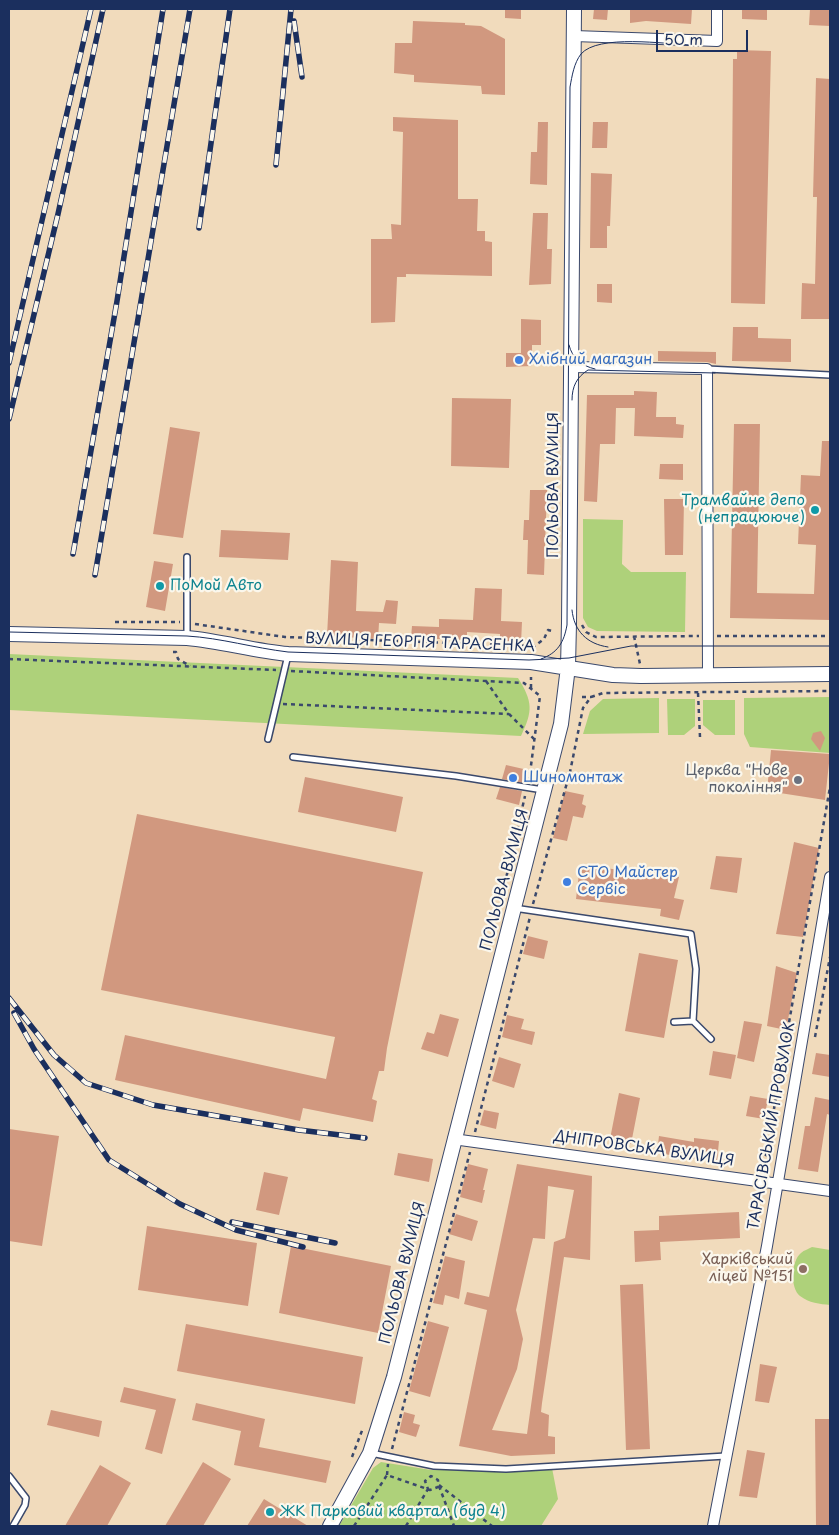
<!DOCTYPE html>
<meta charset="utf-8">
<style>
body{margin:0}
#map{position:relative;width:839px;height:1535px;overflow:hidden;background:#f1dbbc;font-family:"Playpen Sans",sans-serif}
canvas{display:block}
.frame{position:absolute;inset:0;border:10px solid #1b2f5e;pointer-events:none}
.scale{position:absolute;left:656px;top:30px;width:92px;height:22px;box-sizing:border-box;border:2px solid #1b2f5e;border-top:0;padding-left:6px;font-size:15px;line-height:18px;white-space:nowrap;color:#1b2f5e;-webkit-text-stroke:4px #fbf7ec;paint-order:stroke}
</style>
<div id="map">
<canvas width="839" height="1535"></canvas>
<div class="frame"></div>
<div class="scale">50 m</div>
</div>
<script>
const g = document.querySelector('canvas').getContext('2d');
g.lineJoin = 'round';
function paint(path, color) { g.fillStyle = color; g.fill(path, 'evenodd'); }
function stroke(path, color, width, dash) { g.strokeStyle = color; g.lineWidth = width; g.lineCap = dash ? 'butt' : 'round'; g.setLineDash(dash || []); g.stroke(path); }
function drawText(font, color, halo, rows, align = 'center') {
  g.font = font + ' "Playpen Sans",sans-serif'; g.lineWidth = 4.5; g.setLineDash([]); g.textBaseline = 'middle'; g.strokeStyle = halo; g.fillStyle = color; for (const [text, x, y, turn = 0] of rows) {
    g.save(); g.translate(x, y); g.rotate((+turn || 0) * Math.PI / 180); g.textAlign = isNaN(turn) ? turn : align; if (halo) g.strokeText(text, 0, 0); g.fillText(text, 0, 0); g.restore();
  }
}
const green = new Path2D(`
 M 583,519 L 623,520 L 622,564 L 631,572 L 686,572 L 685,632 L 597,631 L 588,627 L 583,618 Z
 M 9,654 L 518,678 C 533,702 533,711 521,736 L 9,710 Z
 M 830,697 L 830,753 L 750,747 L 744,734 L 744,698 Z
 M 659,698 L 659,733 L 583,734 L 590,711 L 603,699 Z
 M 667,699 L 695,699 L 695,726 L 684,735 L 668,735 Z
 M 703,700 L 735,700 L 735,735 L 715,735 L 703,725 Z
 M 812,1247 L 830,1250 L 830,1305 C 820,1304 809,1303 800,1296 C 790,1288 791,1261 801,1253 C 804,1250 809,1249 812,1247 Z
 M 381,1462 L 431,1470 L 552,1468 L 558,1499 L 541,1526 L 339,1526 L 373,1468 Z`);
const building = new Path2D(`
 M 505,9 L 521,9 L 521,19 L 505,18 Z
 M 594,9 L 608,9 L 607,20 L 593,19 Z
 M 630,9 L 692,9 L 691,24 L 646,21 L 630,23 Z
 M 742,9 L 767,9 L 767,20 L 742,19 Z
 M 810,9 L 830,9 L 830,26 L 809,25 Z
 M 413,21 L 465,23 L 465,25 L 481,26 L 505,39 L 505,95 L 482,94 L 481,86 L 414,82 L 414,75 L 394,73 L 395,43 L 412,43 Z
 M 737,50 L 771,51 L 765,304 L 731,303 L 733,59 L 737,59 Z
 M 816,78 L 830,79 L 830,319 L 801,319 L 802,283 L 815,284 L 817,197 L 813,197 Z
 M 393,117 L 458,120 L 458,199 L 478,199 L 477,231 L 485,231 L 485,241 L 492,242 L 492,276 L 406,274 L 406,277 L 397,277 L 395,322 L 371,323 L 371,239 L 392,239 L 391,224 L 401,225 L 403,132 L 393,131 Z
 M 538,122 L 548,122 L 547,185 L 530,184 L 531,152 L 537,152 Z
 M 593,122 L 608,122 L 607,148 L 592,148 Z
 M 591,173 L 612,174 L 610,226 L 607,226 L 607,248 L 590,248 Z
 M 533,213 L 548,213 L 547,249 L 552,249 L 551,284 L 529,285 Z
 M 597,284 L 612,284 L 612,303 L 597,302 Z
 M 521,319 L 541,320 L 541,345 L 532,345 L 532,366 L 506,367 L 506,353 L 521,353 Z
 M 733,327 L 758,327 L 758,338 L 791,339 L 791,362 L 732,361 Z
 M 658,351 L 716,352 L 716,364 L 707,362 L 658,361 Z
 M 634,391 L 657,392 L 656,417 L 676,417 L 676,424 L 684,425 L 683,438 L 634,436 L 635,408 L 616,408 L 615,444 L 600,444 L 597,502 L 584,501 L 587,395 L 634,395 Z
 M 452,398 L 511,399 L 509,468 L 451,466 Z
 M 734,424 L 760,424 L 757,593 L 814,594 L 816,545 L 798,544 L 801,475 L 820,476 L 822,441 L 830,441 L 830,620 L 730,618 Z
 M 170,427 L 200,432 L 183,538 L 153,534 Z
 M 660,464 L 683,464 L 683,480 L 659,479 Z
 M 530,490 L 547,490 L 544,575 L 527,574 L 528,540 L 523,540 L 524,520 L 529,520 Z
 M 664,499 L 684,499 L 683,555 L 665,555 Z
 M 221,530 L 290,533 L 288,560 L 219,557 Z
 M 331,560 L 358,562 L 356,611 L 383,612 L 386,600 L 398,601 L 396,624 L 379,623 L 378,639 L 327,636 Z
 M 154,561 L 173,564 L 165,611 L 146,607 Z
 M 475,588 L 502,589 L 501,621 L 522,622 L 521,643 L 500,642 L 500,634 L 467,632 L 467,640 L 411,638 L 412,626 L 439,627 L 439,619 L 473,620 Z
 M 821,731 L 825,738 L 820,751 L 811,739 L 813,733 Z
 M 771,750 L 830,754 L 825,800 L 767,791 Z
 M 506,765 L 528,770 L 524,783 L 502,779 Z
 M 305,777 L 403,797 L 396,832 L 298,812 Z
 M 500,787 L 522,791 L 519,805 L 496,799 Z
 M 565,791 L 584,795 L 582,804 L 586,806 L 583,818 L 573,816 L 567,841 L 553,838 Z
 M 137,814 L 423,872 L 387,1048 L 384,1071 L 379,1071 L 372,1099 L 377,1101 L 373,1122 L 303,1108 L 300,1121 L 115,1080 L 125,1035 L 326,1079 L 335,1037 L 101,990 Z
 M 794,842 L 819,848 L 803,937 L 776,934 Z
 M 716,856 L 742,858 L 737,893 L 710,889 Z
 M 580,865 L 637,872 L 637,868 L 669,872 L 668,875 L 679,877 L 674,898 L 684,900 L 679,920 L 660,916 L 661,909 L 576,899 Z
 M 528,936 L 548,941 L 544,959 L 523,954 Z
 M 639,953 L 678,960 L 664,1038 L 625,1031 Z
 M 776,966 L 797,973 L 786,1030 L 767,1026 Z
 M 440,1014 L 459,1019 L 448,1057 L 421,1049 L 427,1032 L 434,1034 Z
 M 507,1015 L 524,1019 L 521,1029 L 535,1032 L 532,1045 L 502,1037 Z
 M 744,1021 L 762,1024 L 754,1062 L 737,1058 Z
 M 713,1051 L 736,1055 L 731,1079 L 709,1075 Z
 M 816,1053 L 830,1055 L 830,1077 L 812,1074 Z
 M 499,1057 L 521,1064 L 514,1088 L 492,1081 Z
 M 619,1093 L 640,1098 L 631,1144 L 610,1139 Z
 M 750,1096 L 768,1099 L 764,1119 L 746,1116 Z
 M 815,1097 L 830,1100 L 830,1115 L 827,1114 L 818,1172 L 798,1169 L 805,1126 L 810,1126 Z
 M 484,1110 L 499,1113 L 496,1129 L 480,1125 Z
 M 9,1129 L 59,1136 L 42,1246 L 9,1241 Z
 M 659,1136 L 694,1142 L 694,1138 L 719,1141 L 717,1162 L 657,1153 Z
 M 398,1153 L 433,1159 L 429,1182 L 394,1175 Z
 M 468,1164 L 488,1169 L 483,1190 L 485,1190 L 482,1203 L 460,1197 Z
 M 517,1164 L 592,1176 L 590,1260 L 564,1257 L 542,1403 L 541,1412 L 549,1415 L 548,1436 L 555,1437 L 555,1454 L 511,1456 L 459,1446 L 487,1310 L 464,1304 L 467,1292 L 489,1297 ZM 548,1186 L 574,1190 L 565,1238 L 554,1242 L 527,1434 L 492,1430 L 517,1369 L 523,1339 L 516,1310 L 533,1238 L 545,1239 Z
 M 264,1172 L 288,1177 L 279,1215 L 256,1210 Z
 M 739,1212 L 740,1238 L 660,1242 L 661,1260 L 635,1262 L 634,1231 L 659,1230 L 659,1216 Z
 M 456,1214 L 478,1221 L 472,1241 L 449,1234 Z
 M 147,1226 L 257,1243 L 248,1306 L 138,1290 Z
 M 291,1246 L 391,1266 L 378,1333 L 279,1313 Z
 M 445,1256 L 465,1261 L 459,1299 L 445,1295 L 443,1305 L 433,1303 Z
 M 643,1284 L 650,1449 L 626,1450 L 620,1285 Z
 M 428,1321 L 449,1327 L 430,1397 L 409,1391 Z
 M 186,1324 L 363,1357 L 355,1404 L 177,1371 Z
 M 760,1364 L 777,1367 L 769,1403 L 755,1401 Z
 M 124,1387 L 176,1399 L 162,1454 L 145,1449 L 156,1410 L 120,1402 Z
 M 196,1403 L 265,1419 L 259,1447 L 331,1461 L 326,1483 L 234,1465 L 241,1431 L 192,1420 Z
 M 51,1410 L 102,1421 L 99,1437 L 47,1425 Z
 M 404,1412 L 415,1415 L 413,1423 L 420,1425 L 416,1437 L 399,1432 Z
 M 815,1419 L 830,1419 L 830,1526 L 816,1526 Z
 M 747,1450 L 765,1453 L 757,1498 L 739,1496 Z
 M 203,1462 L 231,1479 L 203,1526 L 165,1526 Z
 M 100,1465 L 131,1483 L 107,1526 L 65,1526 Z
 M 264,1499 L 308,1526 L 247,1526 Z`);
const path = new Path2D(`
 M 115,622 L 180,622
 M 195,624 L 285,637 L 532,646
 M 582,625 L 586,632 L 596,637 L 699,636
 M 634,636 L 640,664
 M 717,636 L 830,636
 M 532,648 L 544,639 L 548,630 L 552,631
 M 173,652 L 176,652 L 178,659 L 190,666
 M 9,659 L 276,670
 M 291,671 L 524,683 L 540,696 L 529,781
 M 486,681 L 509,714 L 536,741
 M 531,688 L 531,677
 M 698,693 L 700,737
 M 582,697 L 591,697
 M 283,704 L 509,714
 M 501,900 L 525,796
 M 533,904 L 570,772 L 583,708 L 591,697 L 603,693 L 830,691
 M 815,1037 L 830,957
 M 475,1132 L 530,917
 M 763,1172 L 830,787
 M 392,1449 L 470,1152
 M 352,1457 L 363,1428
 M 387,1475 L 388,1464
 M 439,1485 L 492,1526
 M 439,1486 L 454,1526
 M 354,1526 L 387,1475 L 430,1490 L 438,1487 L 438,1480 L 431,1476 L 425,1481 L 428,1489
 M 406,1526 L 428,1489`);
const lane = new Path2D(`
 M 707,369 L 830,375
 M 187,638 L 187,557
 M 268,739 L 288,655
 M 293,757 L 456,776 L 543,790
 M 514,908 L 691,934 L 696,969 L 693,1021
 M 674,1022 L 693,1021 L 711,1039
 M 371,1453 L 434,1466 L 506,1469 L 726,1456
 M 9,1476 L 26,1498 L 25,1505 L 13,1526`);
const street = new Path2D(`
 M 574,36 L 717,41 L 717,9
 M 570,367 L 707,369 L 708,676
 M 453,1139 L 830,1191
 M 713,1526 L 767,1246 L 830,877`);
const secondary = new Path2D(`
 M 9,634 L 187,638 C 221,641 254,651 288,654 L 531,662 L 613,675 L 641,676 L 830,674
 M 330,1526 L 370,1453 L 394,1377 L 561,724 L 568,667 L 569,623 L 574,9`);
const tram = new Path2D(`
 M 569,345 C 572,358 582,366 595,369
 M 572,400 C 572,386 577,377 588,370 L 715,373
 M 572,610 C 574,631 587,644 608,647
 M 9,632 L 187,636 C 221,638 254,648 288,652 L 529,660 L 569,658 L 631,646 L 830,646
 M 541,659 C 558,653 564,642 567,625 L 570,87 C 572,76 574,63 581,54 C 598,34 665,44 691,45`);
const rail = new Path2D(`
 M 294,21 L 302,77
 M 276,165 L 291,9
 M 199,228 L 230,9
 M 9,363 L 91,9
 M 9,419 L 58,214 L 103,9
 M 73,554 L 117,301 L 163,9
 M 95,575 L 190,9
 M 9,998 L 54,1055 L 86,1083 L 153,1105 L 299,1130 L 365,1138
 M 14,1013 L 34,1049 L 109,1160 L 180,1204 L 236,1230 L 303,1247
 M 232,1222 L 335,1243`);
const markers = [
 [519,360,5,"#3f7fe0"],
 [815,510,5,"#0f9aa8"],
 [160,586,5,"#0f9aa8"],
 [513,778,5,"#3f7fe0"],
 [798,780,5,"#6b7280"],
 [567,882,5,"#3f7fe0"],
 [803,1269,5,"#8d6e63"],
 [270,1512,5,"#0f9aa8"]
];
const shopNames = [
 ["Хлібний магазин",529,360],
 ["Шиномонтаж",523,778],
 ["СТО Майстер",577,873],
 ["Сервіс",577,890]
];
const streetNames = [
 ["ПОЛЬОВА ВУЛИЦЯ",554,485,-90],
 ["ВУЛИЦЯ ГЕОРГІЯ ТАРАСЕНКА",420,643,2],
 ["ПОЛЬОВА ВУЛИЦЯ",505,880,-75],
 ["ТАРАСІВСЬКИЙ ПРОВУЛОК",772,1126,-80],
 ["ДНІПРОВСЬКА ВУЛИЦЯ",644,1149,8],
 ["ПОЛЬОВА ВУЛИЦЯ",403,1273,-76]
];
const cultureNames = [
 ["Трамвайне депо",805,501,"right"],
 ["(непрацююче)",805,518,"right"],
 ["ПоМой Авто",170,586],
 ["ЖК Парковий квартал (буд 4)",280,1512]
];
const worshipNames = [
 ["Церква \"Нове",788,771],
 ["покоління\"",788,788]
];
const educationNames = [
 ["Харківський",793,1260],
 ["ліцей №151",793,1277]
];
paint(green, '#aed17a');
paint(building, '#d1987f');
stroke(lane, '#3b496c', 8);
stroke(street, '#3b496c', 12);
stroke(secondary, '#3b496c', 16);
stroke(path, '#3b496c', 2.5, [4, 4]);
stroke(lane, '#fff', 5);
stroke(street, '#fff', 10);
stroke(secondary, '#fff', 14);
stroke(tram, '#1b2f5e', 1);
stroke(rail, '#1b2f5e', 5.5);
stroke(rail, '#fbf7ec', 4, [11]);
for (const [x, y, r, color] of markers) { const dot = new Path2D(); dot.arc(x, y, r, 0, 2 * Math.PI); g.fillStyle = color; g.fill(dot); stroke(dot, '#fbf7ec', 2); }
drawText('15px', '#366cbe', '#fbf7ec', shopNames, 'left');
drawText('15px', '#1b2f5e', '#fbf7ec', streetNames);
drawText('15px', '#0d838f', '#fbf7ec', cultureNames, 'left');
drawText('15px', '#5b616d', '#fbf7ec', worshipNames, 'right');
drawText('15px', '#785e54', '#fbf7ec', educationNames, 'right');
</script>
